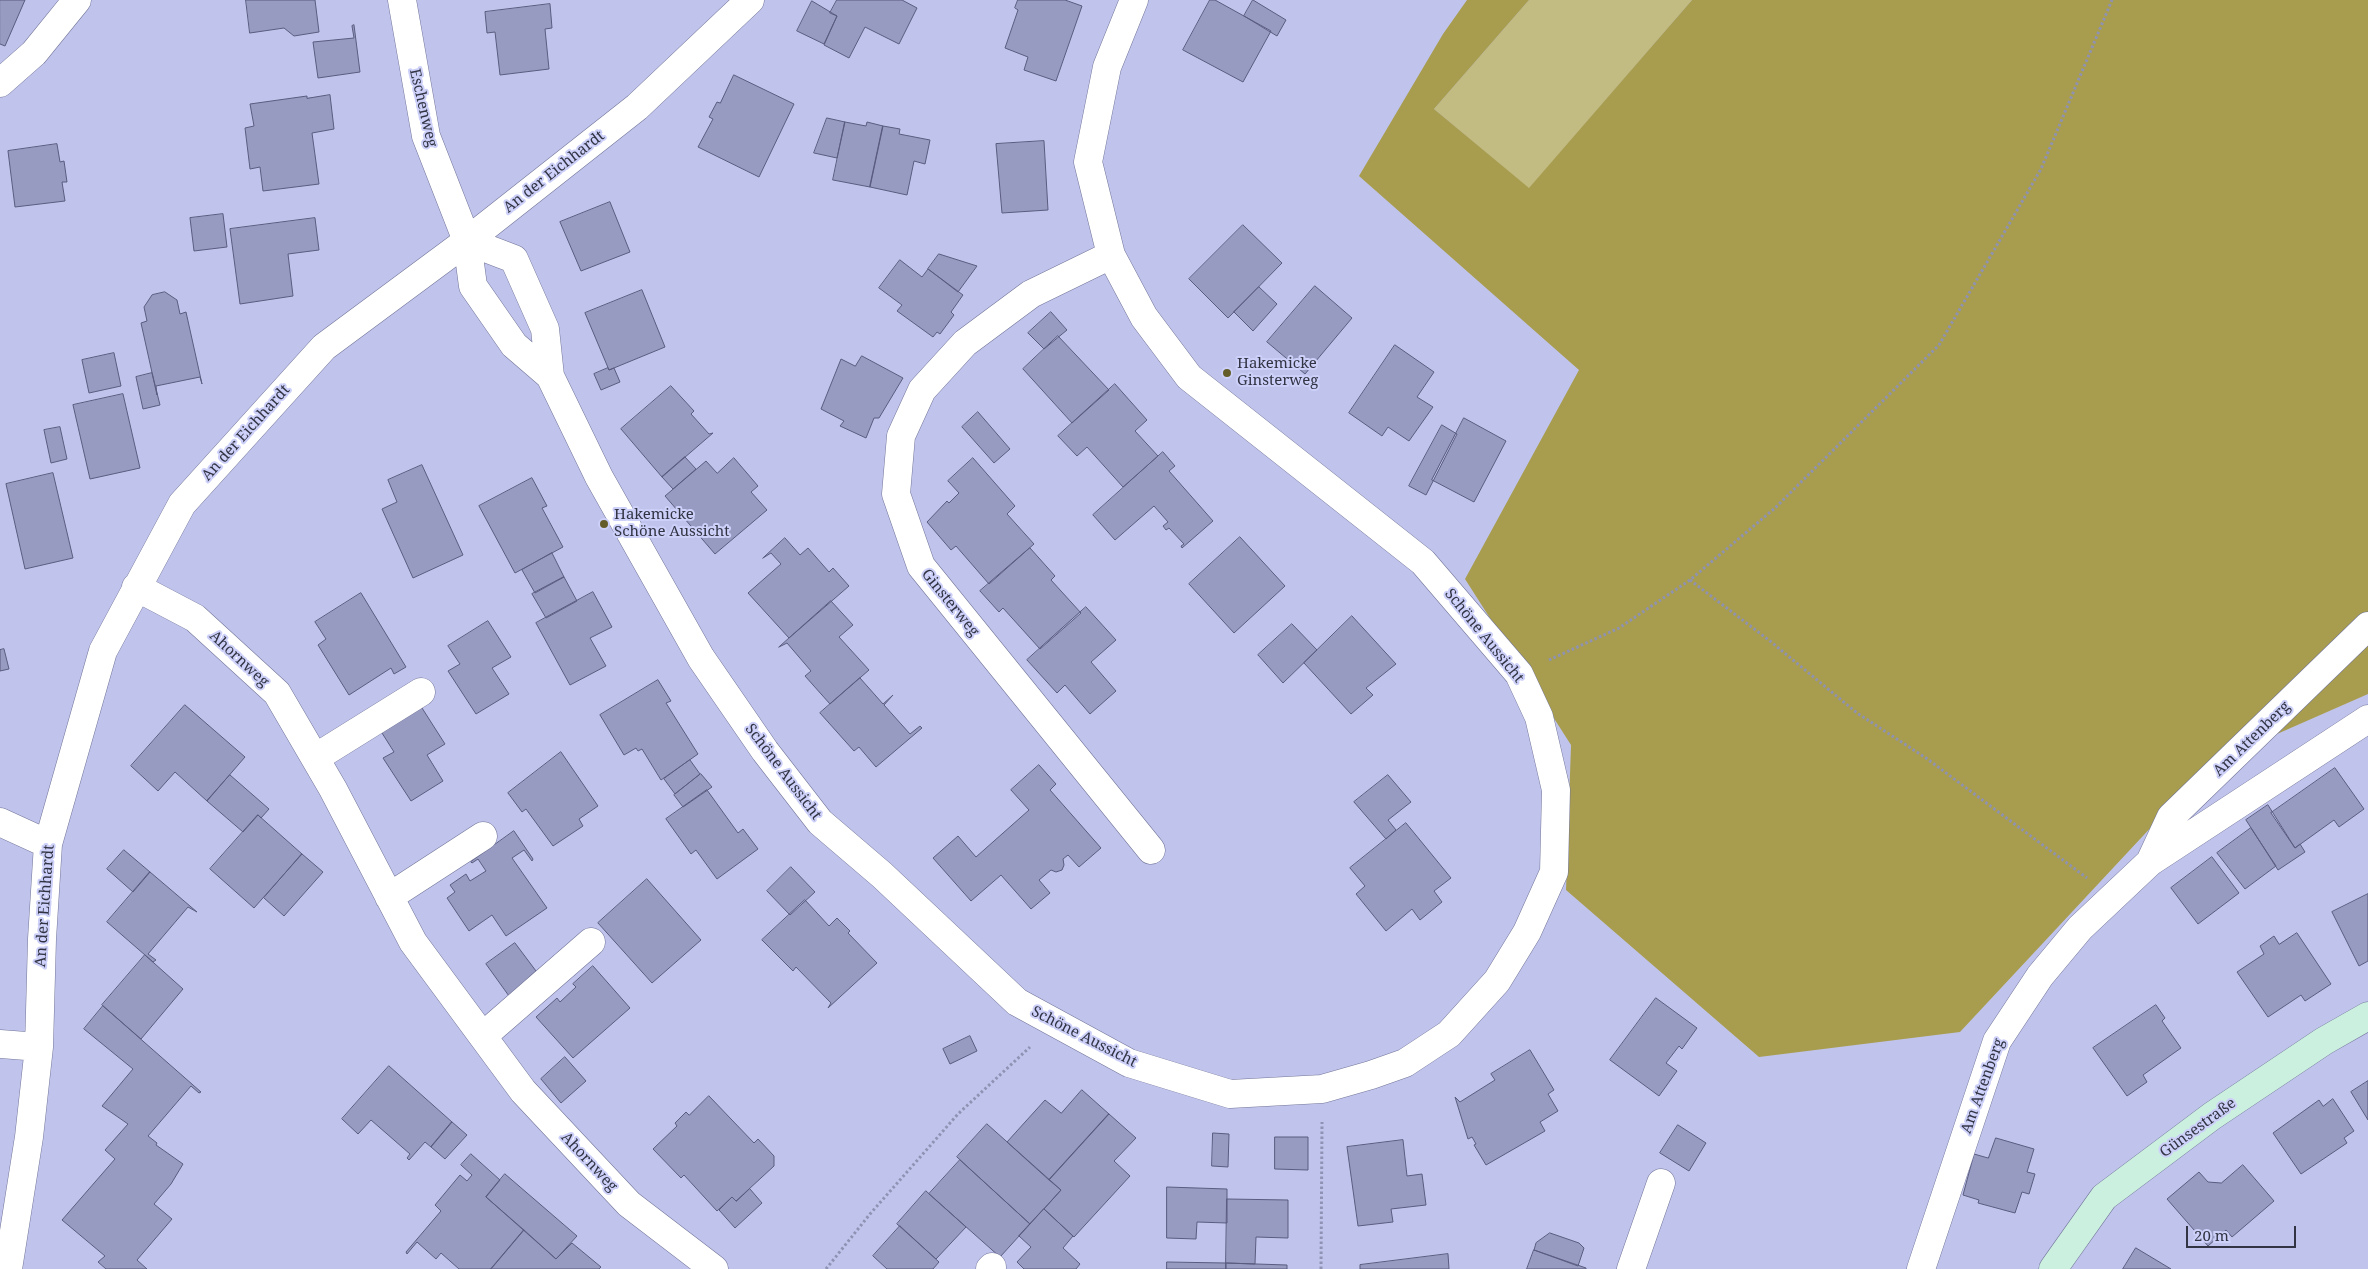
<!DOCTYPE html>
<meta charset="utf-8">
<style>
body{margin:0}
#map{position:relative;width:2368px;height:1269px;overflow:hidden;background:#c0c4ec;font-family:"Noto Serif",serif}
canvas{display:block}
.scale{position:absolute;left:2186px;top:1226px;width:110px;height:22px;box-sizing:border-box;border:2px solid #323444;border-top:0;padding-left:6px;font-size:15px;line-height:18px;white-space:nowrap;color:#323444;-webkit-text-stroke:4px #cdd0f9;paint-order:stroke}
</style>
<div id="map">
<canvas width="2368" height="1269"></canvas>
<div class="scale">20 m</div>
</div>
<script>
const g = document.querySelector('canvas').getContext('2d');
g.lineJoin = 'round';
function paint(path, color) { g.fillStyle = color; g.fill(path, 'evenodd'); }
function stroke(path, color, width, dash) { g.strokeStyle = color; g.lineWidth = width; g.lineCap = dash ? 'butt' : 'round'; g.setLineDash(dash || []); g.stroke(path); }
function drawText(font, color, halo, rows, align = 'center') {
  g.font = font + ' "Noto Serif",serif'; g.lineWidth = 4; g.setLineDash([]); g.textBaseline = 'middle'; g.strokeStyle = halo; g.fillStyle = color; for (const [text, x, y, turn = 0] of rows) {
    g.save(); g.translate(x, y); g.rotate((+turn || 0) * Math.PI / 180); g.textAlign = isNaN(turn) ? turn : align; if (halo) g.strokeText(text, 0, 0); g.fillText(text, 0, 0); g.restore();
  }
}
const green = new Path2D(`
 M 1529,0 L 1692,0 L 1529,189 L 1434,109 Z`);
const forest = new Path2D(`
 M 1467,0 L 1529,0 L 1434,109 L 1529,188 L 1692,0 L 2368,0 L 2368,694 L 2211,763 L 1960,1032 L 1759,1057 L 1566,890 L 1571,745 L 1465,579 L 1579,370 L 1359,176 L 1443,34 Z`);
const building = new Path2D(`
 M 0,0 L 25,0 L 5,46 L 0,44 Z
 M 246,0 L 315,0 L 319,32 L 294,36 L 284,28 L 250,33 Z
 M 837,0 L 902,0 L 917,8 L 899,44 L 865,27 L 849,58 L 824,45 L 837,16 L 830,13 Z
 M 1018,0 L 1065,0 L 1082,6 L 1056,81 L 1024,70 L 1028,57 L 1005,48 L 1018,10 L 1015,8 Z
 M 1210,0 L 1215,0 L 1271,31 L 1243,82 L 1183,50 Z
 M 1253,0 L 1286,20 L 1277,36 L 1244,16 Z
 M 812,1 L 837,16 L 824,44 L 797,31 Z
 M 550,4 L 552,28 L 545,29 L 549,69 L 500,75 L 495,32 L 487,33 L 485,12 Z
 M 354,25 L 360,72 L 318,78 L 313,42 L 354,38 L 352,26 Z
 M 734,75 L 794,104 L 759,177 L 698,147 L 713,119 L 709,117 L 717,102 L 720,103 Z
 M 330,95 L 334,129 L 312,133 L 319,184 L 263,191 L 260,167 L 250,169 L 245,128 L 254,126 L 250,104 L 307,96 L 307,98 Z
 M 827,118 L 845,122 L 837,158 L 814,153 Z
 M 845,122 L 866,126 L 867,122 L 883,126 L 870,187 L 833,180 Z
 M 883,126 L 900,129 L 899,134 L 930,140 L 925,164 L 914,161 L 907,195 L 870,187 Z
 M 1044,141 L 1048,210 L 1002,213 L 996,144 Z
 M 57,144 L 60,162 L 64,161 L 67,182 L 62,182 L 65,201 L 15,207 L 8,151 Z
 M 610,202 L 630,252 L 581,271 L 560,222 Z
 M 223,214 L 227,247 L 194,251 L 190,218 Z
 M 315,218 L 319,250 L 288,254 L 293,296 L 240,304 L 230,229 Z
 M 1243,225 L 1282,263 L 1228,318 L 1189,279 Z
 M 939,254 L 977,266 L 958,292 L 928,269 Z
 M 900,260 L 922,277 L 928,269 L 963,295 L 951,312 L 954,315 L 940,334 L 937,332 L 933,337 L 897,311 L 902,305 L 879,288 Z
 M 1315,286 L 1352,318 L 1305,374 L 1267,342 Z
 M 1259,287 L 1277,304 L 1253,331 L 1234,312 Z
 M 642,290 L 665,347 L 609,370 L 585,313 Z
 M 165,292 L 177,300 L 180,314 L 186,312 L 202,384 L 200,377 L 156,386 L 157,395 L 141,323 L 147,321 L 144,307 L 152,295 Z
 M 1051,312 L 1067,330 L 1044,349 L 1028,333 Z
 M 1058,336 L 1109,390 L 1072,423 L 1023,369 Z
 M 1395,345 L 1434,372 L 1417,397 L 1433,407 L 1409,441 L 1388,427 L 1382,436 L 1349,413 Z
 M 114,353 L 121,386 L 89,393 L 82,360 Z
 M 862,356 L 903,378 L 879,418 L 874,418 L 866,438 L 840,426 L 844,421 L 821,409 L 841,359 L 855,366 Z
 M 608,368 L 609,370 L 614,368 L 620,382 L 601,390 L 594,374 Z
 M 152,373 L 160,405 L 143,409 L 136,377 Z
 M 1115,384 L 1147,420 L 1135,431 L 1158,456 L 1123,487 L 1087,447 L 1077,456 L 1058,436 Z
 M 671,386 L 694,411 L 691,414 L 709,434 L 713,433 L 662,477 L 621,429 Z
 M 123,394 L 140,468 L 90,479 L 73,405 Z
 M 978,412 L 1010,449 L 994,463 L 962,427 Z
 M 1464,418 L 1506,441 L 1474,502 L 1432,480 Z
 M 1442,425 L 1457,434 L 1426,495 L 1409,486 Z
 M 60,427 L 67,459 L 51,463 L 44,430 Z
 M 1163,452 L 1175,466 L 1169,471 L 1213,521 L 1182,548 L 1181,546 L 1184,544 L 1169,528 L 1166,530 L 1163,526 L 1168,522 L 1154,506 L 1115,540 L 1093,515 Z
 M 685,457 L 696,469 L 673,489 L 662,477 Z
 M 734,458 L 758,486 L 751,492 L 767,510 L 715,554 L 665,496 L 706,461 L 717,473 Z
 M 973,458 L 1015,506 L 1007,514 L 1034,544 L 989,584 L 956,546 L 951,550 L 927,522 L 947,501 L 949,503 L 959,493 L 948,481 Z
 M 422,465 L 463,555 L 413,578 L 382,509 L 397,502 L 388,480 Z
 M 53,473 L 73,558 L 25,569 L 6,484 Z
 M 532,478 L 547,506 L 542,508 L 563,547 L 515,573 L 479,506 Z
 M 1240,537 L 1285,586 L 1234,633 L 1189,584 Z
 M 785,538 L 800,555 L 808,548 L 829,572 L 833,568 L 849,586 L 789,638 L 748,593 L 781,564 L 771,553 L 763,558 Z
 M 1030,548 L 1055,576 L 1051,580 L 1081,613 L 1040,649 L 1003,608 L 999,612 L 980,591 Z
 M 552,553 L 564,577 L 535,593 L 522,570 Z
 M 564,577 L 577,601 L 546,618 L 532,594 Z
 M 593,592 L 612,627 L 590,638 L 606,666 L 570,685 L 536,623 Z
 M 361,593 L 406,667 L 394,674 L 391,668 L 349,695 L 318,645 L 326,639 L 315,622 Z
 M 831,601 L 853,625 L 839,637 L 869,670 L 830,704 L 805,676 L 811,671 L 787,643 L 779,647 Z
 M 1086,607 L 1116,640 L 1091,662 L 1116,691 L 1090,714 L 1065,685 L 1057,693 L 1027,660 Z
 M 1352,616 L 1396,664 L 1366,688 L 1373,695 L 1351,714 L 1304,663 Z
 M 488,621 L 511,657 L 492,668 L 509,694 L 476,714 L 448,671 L 460,664 L 448,646 Z
 M 1292,624 L 1317,650 L 1283,683 L 1258,655 Z
 M 4,649 L 9,669 L 0,671 L 0,650 Z
 M 860,678 L 883,704 L 893,695 L 884,705 L 910,734 L 920,726 L 922,728 L 876,767 L 859,747 L 854,751 L 820,713 Z
 M 658,680 L 671,701 L 666,703 L 698,754 L 661,780 L 642,749 L 638,751 L 636,748 L 624,755 L 600,715 Z
 M 185,705 L 245,757 L 207,801 L 175,772 L 158,791 L 131,766 Z
 M 422,708 L 445,744 L 427,755 L 443,781 L 411,801 L 383,758 L 394,752 L 382,733 Z
 M 561,752 L 598,806 L 579,819 L 583,826 L 553,846 L 526,809 L 522,812 L 508,793 Z
 M 690,760 L 700,774 L 675,794 L 664,779 Z
 M 1039,765 L 1056,784 L 1050,790 L 1101,848 L 1079,867 L 1068,855 L 1063,859 L 1064,865 L 1062,870 L 1056,872 L 1051,870 L 1039,880 L 1050,893 L 1031,909 L 1001,875 L 971,901 L 933,858 L 958,836 L 976,857 L 1029,810 L 1011,790 Z
 M 2335,768 L 2364,809 L 2339,827 L 2334,820 L 2295,848 L 2271,813 Z
 M 701,774 L 712,787 L 683,807 L 674,795 Z
 M 230,775 L 269,809 L 261,818 L 258,815 L 243,832 L 207,801 Z
 M 1388,775 L 1411,802 L 1388,820 L 1396,830 L 1386,839 L 1354,802 Z
 M 707,790 L 738,833 L 743,829 L 758,849 L 717,879 L 696,850 L 691,854 L 666,819 Z
 M 2268,805 L 2295,848 L 2300,844 L 2305,852 L 2278,870 L 2246,820 Z
 M 258,815 L 302,854 L 254,908 L 210,869 Z
 M 1406,823 L 1451,878 L 1434,891 L 1442,902 L 1420,920 L 1412,909 L 1386,931 L 1356,894 L 1365,886 L 1350,868 Z
 M 2251,828 L 2276,866 L 2245,889 L 2217,853 Z
 M 514,831 L 533,859 L 532,861 L 524,850 L 512,858 L 547,908 L 506,936 L 492,915 L 469,931 L 447,898 L 455,892 L 450,885 L 466,874 L 470,881 L 486,871 L 478,859 L 472,863 L 471,862 Z
 M 124,850 L 150,872 L 133,892 L 107,869 Z
 M 302,854 L 323,872 L 284,916 L 264,898 Z
 M 2212,857 L 2239,893 L 2198,924 L 2171,888 Z
 M 791,867 L 815,892 L 790,915 L 767,891 Z
 M 150,872 L 197,912 L 188,907 L 148,954 L 156,960 L 153,962 L 107,922 Z
 M 647,879 L 701,940 L 652,983 L 598,923 Z
 M 2368,894 L 2368,961 L 2359,966 L 2332,912 Z
 M 805,900 L 829,926 L 837,918 L 850,931 L 848,933 L 877,963 L 828,1008 L 831,1003 L 796,967 L 793,971 L 762,940 Z
 M 2297,933 L 2331,984 L 2305,1001 L 2301,995 L 2268,1017 L 2237,972 L 2264,954 L 2260,946 L 2274,936 L 2279,944 Z
 M 515,943 L 536,971 L 509,996 L 486,964 Z
 M 145,955 L 183,989 L 141,1039 L 102,1005 Z
 M 593,966 L 630,1008 L 573,1058 L 536,1017 L 557,998 L 560,1002 L 576,987 L 573,984 Z
 M 1656,998 L 1697,1028 L 1682,1049 L 1679,1046 L 1666,1063 L 1677,1071 L 1659,1096 L 1610,1060 Z
 M 2156,1005 L 2165,1018 L 2162,1021 L 2181,1048 L 2143,1075 L 2147,1082 L 2127,1096 L 2093,1048 Z
 M 103,1006 L 201,1092 L 199,1093 L 191,1086 L 148,1136 L 157,1143 L 156,1145 L 183,1164 L 171,1184 L 154,1204 L 172,1219 L 137,1260 L 147,1269 L 106,1269 L 98,1262 L 105,1256 L 62,1220 L 115,1159 L 105,1150 L 128,1124 L 102,1106 L 133,1069 L 84,1029 Z
 M 970,1036 L 977,1051 L 950,1064 L 943,1049 Z
 M 1530,1050 L 1554,1090 L 1548,1094 L 1558,1111 L 1540,1122 L 1545,1131 L 1486,1165 L 1474,1145 L 1476,1144 L 1472,1137 L 1468,1139 L 1455,1097 L 1460,1102 L 1495,1080 L 1491,1074 Z
 M 565,1057 L 586,1081 L 561,1103 L 541,1079 Z
 M 389,1066 L 452,1122 L 431,1147 L 425,1142 L 409,1160 L 407,1158 L 410,1154 L 371,1120 L 358,1134 L 342,1119 Z
 M 2368,1081 L 2368,1120 L 2351,1092 Z
 M 1082,1090 L 1109,1114 L 1049,1180 L 1007,1142 L 1045,1100 L 1061,1113 Z
 M 709,1096 L 754,1143 L 758,1139 L 774,1156 L 774,1166 L 736,1201 L 732,1197 L 717,1211 L 684,1175 L 681,1178 L 653,1149 L 677,1126 L 675,1123 L 686,1112 L 689,1115 Z
 M 2333,1099 L 2354,1131 L 2344,1138 L 2347,1143 L 2301,1174 L 2273,1133 L 2319,1100 L 2323,1106 Z
 M 1109,1114 L 1136,1138 L 1114,1161 L 1130,1176 L 1074,1237 L 1044,1209 L 1061,1190 L 1049,1180 Z
 M 452,1122 L 467,1135 L 445,1159 L 431,1147 Z
 M 987,1124 L 1061,1190 L 1030,1224 L 957,1157 Z
 M 1678,1125 L 1706,1143 L 1689,1171 L 1660,1153 Z
 M 1213,1133 L 1229,1134 L 1228,1167 L 1212,1166 Z
 M 1275,1137 L 1308,1137 L 1308,1170 L 1275,1169 Z
 M 1996,1138 L 2034,1149 L 2027,1172 L 2035,1174 L 2029,1194 L 2022,1192 L 2015,1213 L 1978,1203 L 1979,1200 L 1963,1195 L 1974,1154 L 1988,1158 Z
 M 1403,1140 L 1407,1176 L 1422,1174 L 1426,1205 L 1391,1209 L 1393,1222 L 1358,1226 L 1347,1147 Z
 M 471,1154 L 500,1180 L 486,1197 L 524,1230 L 491,1269 L 459,1269 L 441,1253 L 436,1259 L 417,1242 L 407,1254 L 406,1252 L 441,1211 L 435,1205 L 460,1175 L 467,1181 L 472,1175 L 461,1165 Z
 M 960,1160 L 1030,1224 L 1000,1257 L 929,1194 Z
 M 2243,1165 L 2274,1201 L 2232,1237 L 2226,1230 L 2208,1246 L 2167,1199 L 2199,1172 L 2208,1182 L 2221,1183 Z
 M 505,1174 L 577,1236 L 556,1259 L 486,1197 Z
 M 1167,1187 L 1227,1189 L 1227,1223 L 1197,1222 L 1196,1239 L 1167,1238 Z
 M 750,1189 L 762,1203 L 735,1228 L 719,1210 L 732,1197 L 736,1201 Z
 M 926,1191 L 966,1227 L 936,1259 L 897,1224 Z
 M 1227,1199 L 1288,1200 L 1288,1238 L 1256,1237 L 1255,1264 L 1226,1263 Z
 M 1044,1209 L 1073,1236 L 1063,1248 L 1080,1264 L 1076,1269 L 1024,1269 L 1017,1262 L 1031,1247 L 1019,1236 Z
 M 900,1226 L 939,1262 L 933,1269 L 887,1269 L 873,1256 Z
 M 524,1230 L 556,1259 L 572,1243 L 601,1267 L 599,1269 L 491,1269 Z
 M 1550,1233 L 1579,1243 L 1584,1248 L 1578,1266 L 1534,1250 L 1536,1243 Z
 M 2136,1248 L 2171,1269 L 2123,1269 Z
 M 1534,1250 L 1586,1268 L 1586,1269 L 1527,1269 Z
 M 1448,1254 L 1449,1269 L 1360,1269 L 1360,1265 Z
 M 1167,1262 L 1226,1263 L 1226,1269 L 1167,1269 Z
 M 1226,1263 L 1287,1265 L 1287,1269 L 1226,1269 Z`);
const path = new Path2D(`
 M 1690,580 L 1770,641 L 1857,713 L 1926,758 L 2087,878
 M 1549,660 L 1619,628 L 1690,580 L 1775,508 L 1939,345 L 2041,169 L 2112,0
 M 826,1269 L 870,1214 L 958,1114 L 1030,1047
 M 1321,1269 L 1322,1122`);
const street = new Path2D(`
 M 402,0 L 426,136 L 467,241 L 473,286 L 514,345 L 550,376
 M 0,83 L 34,53 L 77,0
 M 467,241 L 514,259 L 545,329 L 550,376 L 599,477 L 701,658 L 765,751 L 820,822 L 882,875 L 1017,1002 L 1129,1063 L 1230,1094 L 1322,1089 L 1371,1075 L 1405,1063 L 1449,1034 L 1497,981 L 1527,932 L 1554,872 L 1556,790 L 1539,717 L 1519,674 L 1423,562 L 1189,377 L 1144,317 L 1111,255 L 1088,162 L 1107,67 L 1134,0
 M 1111,255 L 1031,294 L 965,343 L 922,390 L 901,436 L 896,494 L 921,566 L 1151,850
 M 136,587 L 195,618 L 277,693 L 333,789 L 413,942 L 523,1091 L 629,1204 L 714,1269
 M 315,758 L 421,692
 M 0,822 L 48,844
 M 2150,862 L 2171,817 L 2368,626
 M 389,897 L 483,836
 M 483,1036 L 591,942
 M 0,1044 L 39,1047
 M 8,1269 L 29,1137 L 39,1047 L 42,939 L 48,844 L 103,651 L 182,504 L 324,347 L 467,241 L 637,107 L 750,0
 M 990,1269 L 992,1267
 M 1631,1269 L 1661,1183
 M 1921,1269 L 1997,1041 L 2040,976 L 2080,928 L 2150,862 L 2368,719`);
const secondary = new Path2D(`
 M 2053,1269 L 2104,1197 L 2212,1116 L 2324,1041 L 2368,1016`);
const markers = [
 [1227,373,5,"#645d29"],
 [604,524,5,"#645d29"]
];
const streetNames = [
 ["Eschenweg",423,108,77],
 ["An der Eichhardt",554,172,-38],
 ["An der Eichhardt",246,433,-48],
 ["Ginsterweg",950,603,51],
 ["Schöne Aussicht",1484,636,51],
 ["Ahornweg",239,659,43],
 ["Am Attenberg",2252,739,-44],
 ["Schöne Aussicht",783,772,53],
 ["An der Eichhardt",45,906,-86],
 ["Schöne Aussicht",1084,1037,27],
 ["Am Attenberg",1983,1086,-70],
 ["Günsestraße",2198,1128,-36],
 ["Ahornweg",589,1162,47]
];
const poiNames = [
 ["Hakemicke",1237,364],
 ["Ginsterweg",1237,381],
 ["Hakemicke",614,515],
 ["Schöne Aussicht",614,532]
];
paint(green, '#c2bb82');
paint(forest, '#a89d4f');
paint(building, '#979ac1');
stroke(building, '#5a5c7f', 1);
stroke(street, '#727599', 29);
stroke(secondary, '#727599', 29);
stroke(path, '#8f92b2', 3, [2.5, 2.5]);
stroke(street, '#fff', 28);
stroke(secondary, '#ccf0e0', 28);
for (const [x, y, r, color] of markers) { const dot = new Path2D(); dot.arc(x, y, r, 0, 2 * Math.PI); g.fillStyle = color; g.fill(dot); stroke(dot, '#cdd0f9', 2); }
drawText('15px', '#323444', '#cdd0f9', streetNames);
drawText('15px', '#323444', '#cdd0f9', poiNames, 'left');
</script>
